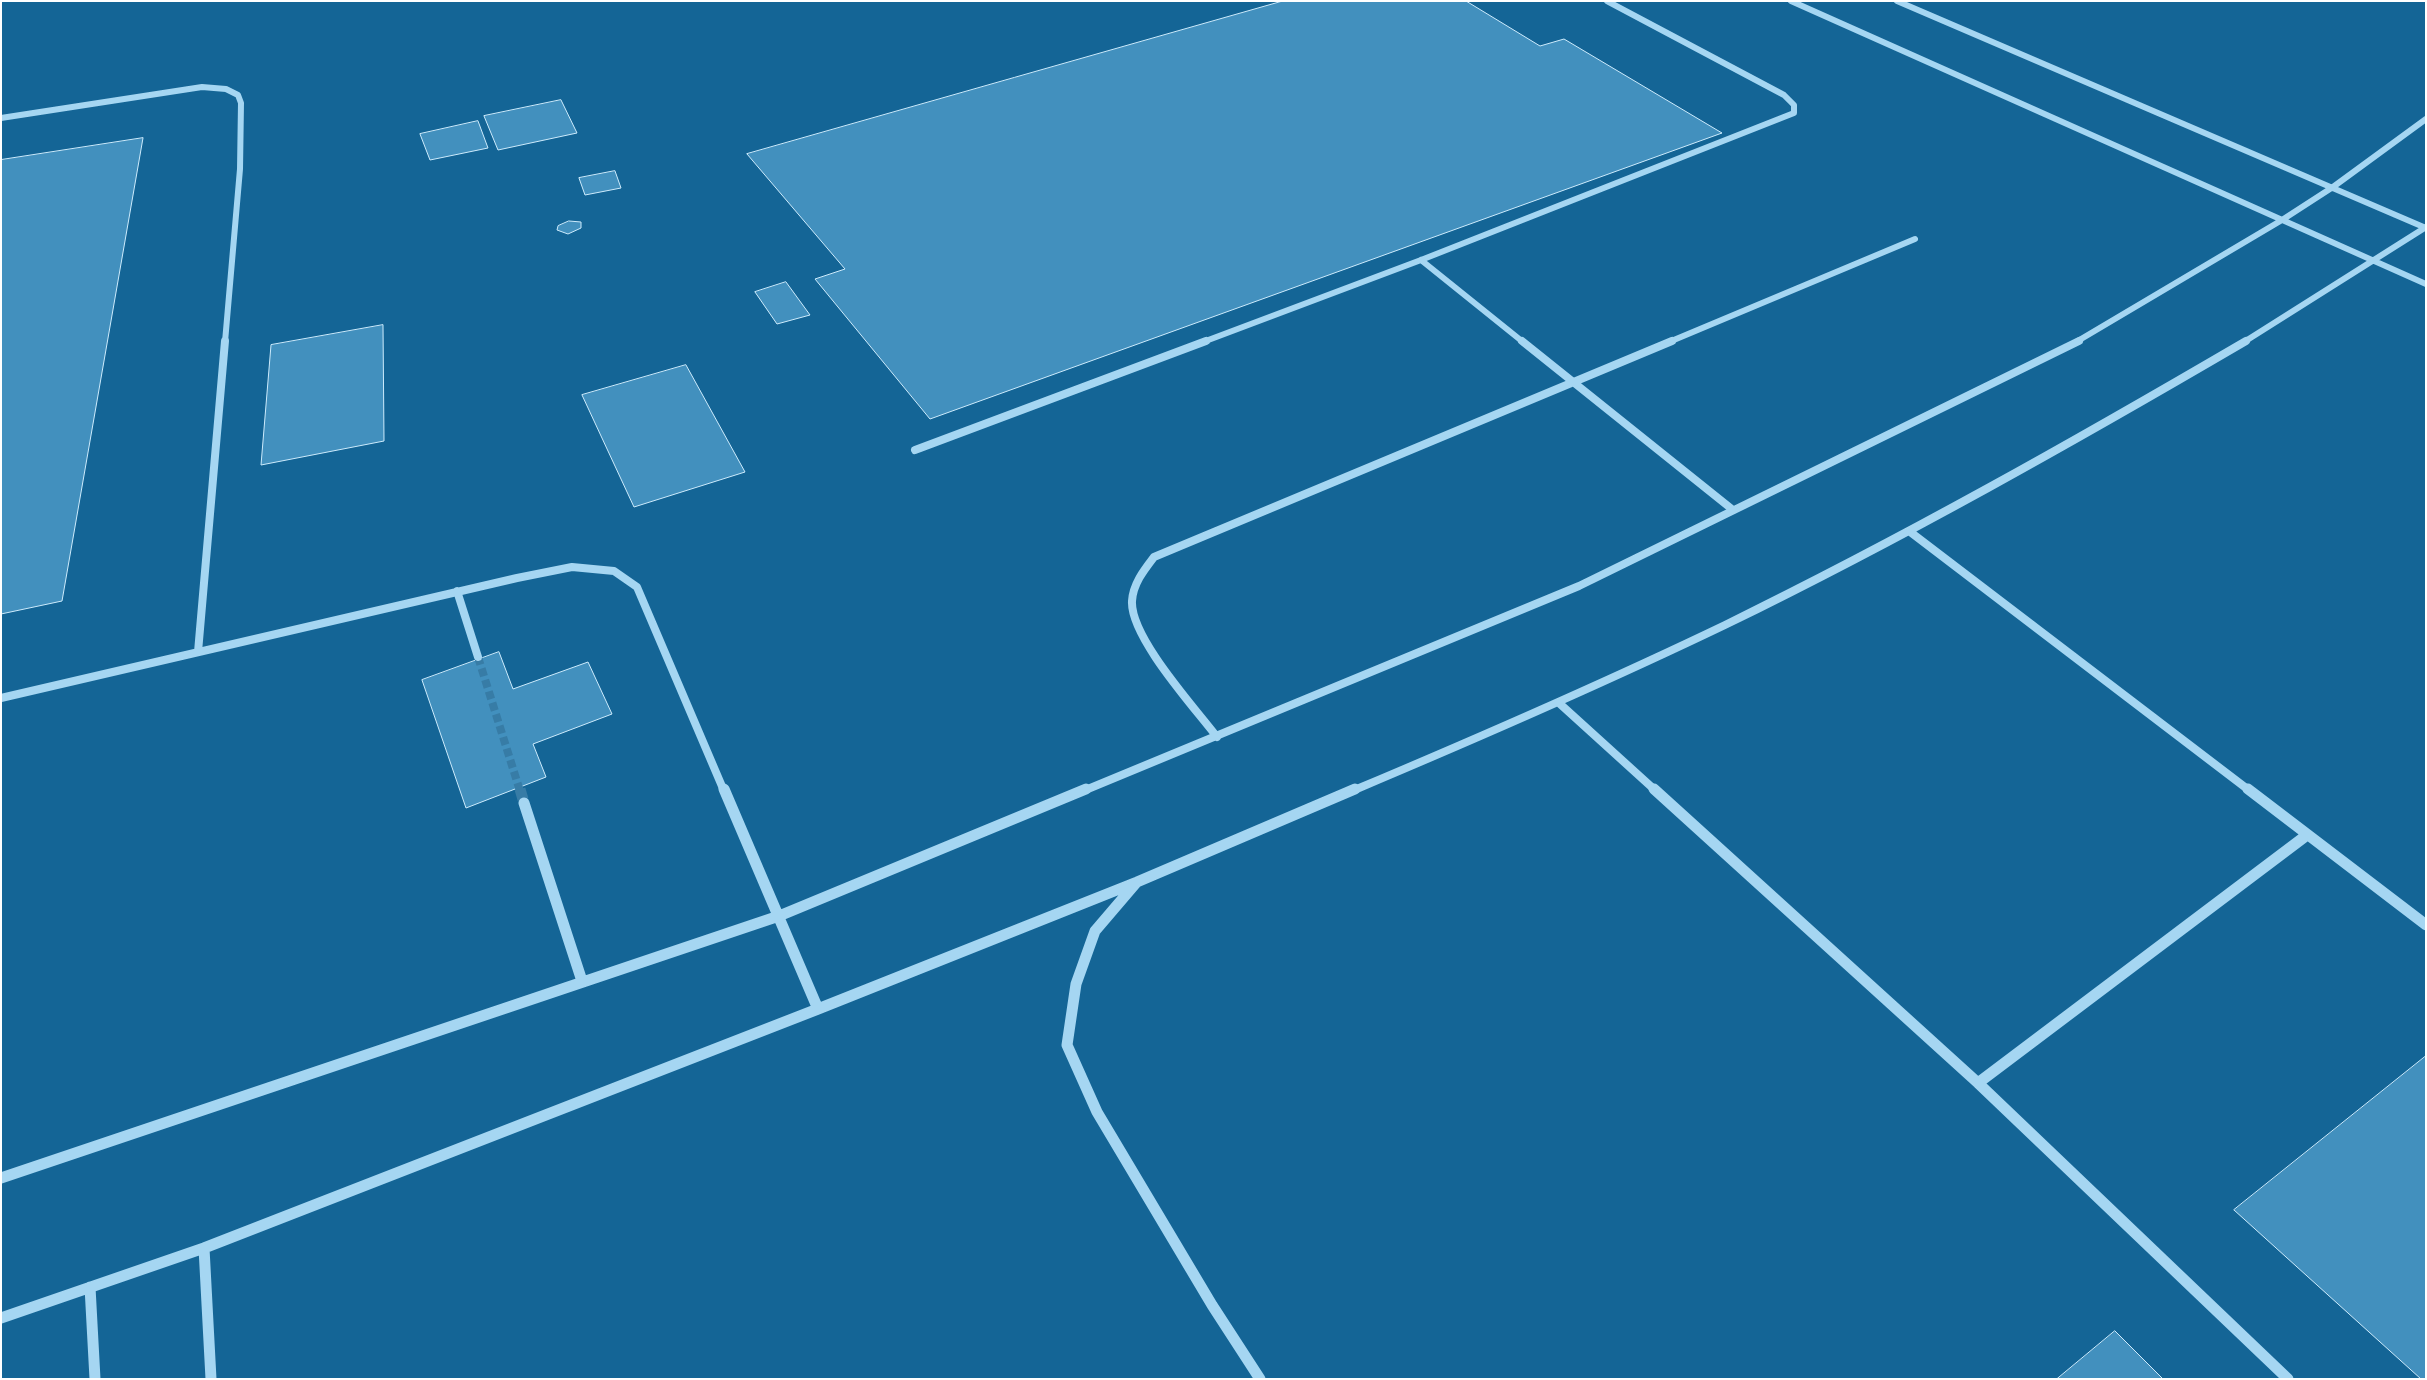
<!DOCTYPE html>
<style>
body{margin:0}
#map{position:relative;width:2427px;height:1380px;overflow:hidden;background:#146596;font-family:Manrope,sans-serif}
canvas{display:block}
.frame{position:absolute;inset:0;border:2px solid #fff;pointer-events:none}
</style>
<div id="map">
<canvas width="2427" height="1380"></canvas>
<div class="frame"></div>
</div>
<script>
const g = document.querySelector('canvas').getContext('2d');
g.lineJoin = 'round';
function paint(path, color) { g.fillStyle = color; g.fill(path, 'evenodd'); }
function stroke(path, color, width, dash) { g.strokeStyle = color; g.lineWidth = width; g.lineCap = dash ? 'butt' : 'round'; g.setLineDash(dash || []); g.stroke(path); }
const building = new Path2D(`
 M 1283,1 L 1466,1 L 1540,46 L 1564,39 L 1722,133 L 930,419 L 815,279 L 845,269 L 747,154 Z
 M 561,100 L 577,133 L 498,150 L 484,116 Z
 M 478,121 L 488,148 L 430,160 L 420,134 Z
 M 143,138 L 62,601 L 1,614 L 1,160 Z
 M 615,171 L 621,188 L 585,195 L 579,178 Z
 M 569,221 L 581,222 L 581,228 L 568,234 L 557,230 L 558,226 Z
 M 786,282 L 810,315 L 777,324 L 755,292 Z
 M 383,325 L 384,441 L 261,465 L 271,345 Z
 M 686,365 L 745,472 L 634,507 L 582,395 Z
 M 499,652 L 513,689 L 588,662 L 612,714 L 533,744 L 546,777 L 466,808 L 422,680 Z
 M 2426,1056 L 2426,1379 L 2421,1379 L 2234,1210 Z
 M 2115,1331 L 2163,1379 L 2057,1379 Z`);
const minorTunnelFar1 = new Path2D(`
 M 478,657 L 520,791`);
const minorTunnel = new Path2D(`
 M 520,789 L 524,803`);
const minorFar2 = new Path2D(`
 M 1791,1 L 2426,284
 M 1897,1 L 2426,228
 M 1,118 L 202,87 L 226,89 L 238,95 L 241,103 L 240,169 L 225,342
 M 1421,260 L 1523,342
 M 1203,342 L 1421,260 L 1794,113 L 1794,105 L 1784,95 L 1607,1
 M 1669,342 L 1915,239
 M 2076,342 L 2282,220 L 2333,187 L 2426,119
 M 2244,342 L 2426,227`);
const minorFar1 = new Path2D(`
 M 1522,341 L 1733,510
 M 915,450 L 1206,341
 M 1909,531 L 2250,791
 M 457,591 L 478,657
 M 198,652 L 225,341
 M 1,698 L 517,578 L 572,567 L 614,571 L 637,587 L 724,791
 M 1559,703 L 1656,791
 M 1217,737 C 1195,708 1130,637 1132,601 C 1133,584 1144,570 1154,557 L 1672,341
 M 1083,791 L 1579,586 L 2079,341
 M 1352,791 C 1478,738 1602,684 1725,625 C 1903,538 2075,441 2246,341`);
const minor = new Path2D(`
 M 724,789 L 818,1009
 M 1654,789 L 1978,1083 L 2288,1379
 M 2248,789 L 2426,925
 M 524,803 L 582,981
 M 1136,883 L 1095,931 L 1076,984 L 1067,1045 L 1097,1112 L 1212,1305 L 1260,1379
 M 1978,1083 L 2307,835
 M 1,1178 L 779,916 L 1086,789
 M 204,1248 L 211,1379
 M 90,1287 L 95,1379
 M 1,1318 L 204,1248 L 818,1009 L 1137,882 L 1355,789`);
paint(building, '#4290be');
stroke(building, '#cdebfc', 1);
stroke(minorTunnelFar1, '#377ca6', 8, [8, 4]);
stroke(minorTunnel, '#377ca6', 11, [11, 5]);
stroke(minorFar2, '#a5d6f2', 6);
stroke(minorFar1, '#a5d6f2', 8);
stroke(minor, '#a5d6f2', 11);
</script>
